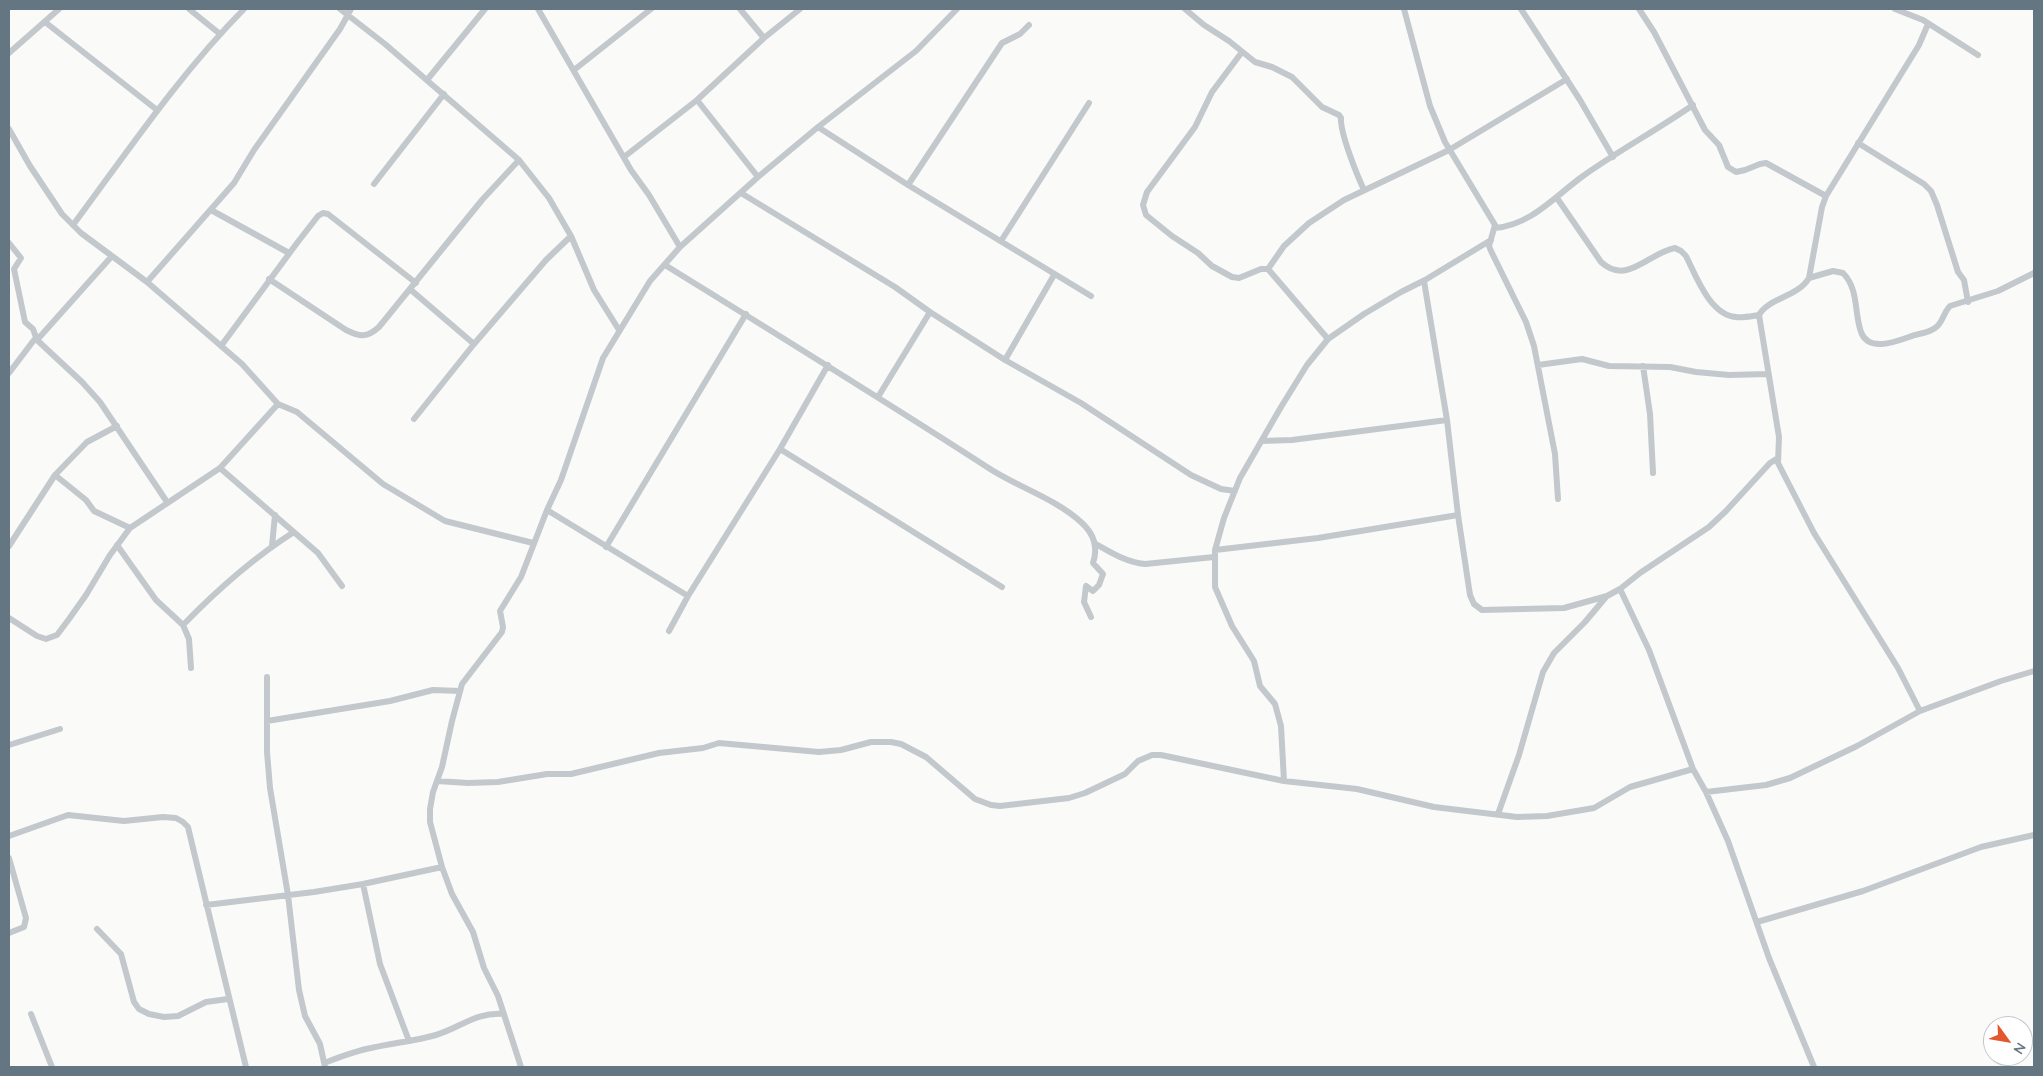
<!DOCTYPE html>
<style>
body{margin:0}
#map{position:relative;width:2043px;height:1076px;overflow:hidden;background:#fafaf8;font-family:Quicksand,sans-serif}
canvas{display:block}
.frame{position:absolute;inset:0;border:10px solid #657683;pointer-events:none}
.north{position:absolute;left:1983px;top:1016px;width:50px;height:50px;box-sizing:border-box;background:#fff;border:1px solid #c1c8cd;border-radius:50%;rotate:122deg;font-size:14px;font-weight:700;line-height:20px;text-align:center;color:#657683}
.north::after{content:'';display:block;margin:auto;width:18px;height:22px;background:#e4572e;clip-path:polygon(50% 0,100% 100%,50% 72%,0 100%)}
</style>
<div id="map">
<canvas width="2043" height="1076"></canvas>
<div class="frame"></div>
<div class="north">N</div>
</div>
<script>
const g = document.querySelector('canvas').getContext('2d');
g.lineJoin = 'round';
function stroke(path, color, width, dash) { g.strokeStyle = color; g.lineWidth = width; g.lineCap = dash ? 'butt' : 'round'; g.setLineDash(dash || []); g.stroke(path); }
const street = new Path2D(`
 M 189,9 L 220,34
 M 340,9 L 385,44 L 519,160 L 549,198 L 571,236 L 594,290 L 619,330
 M 538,9 L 631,170 L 649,195 L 680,247
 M 1185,9 L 1204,25 L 1229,41 L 1255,62 L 1272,67 L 1292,77 L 1322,107 L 1339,115 L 1341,118 C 1340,133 1357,175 1364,190
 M 1404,9 L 1430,106 L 1445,142 L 1495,225 L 1489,246 L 1491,251 L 1526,322 L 1534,346 L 1555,454 L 1558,499
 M 1521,9 L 1580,100 L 1613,157
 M 1639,9 L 1654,32 L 1705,130 L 1719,145 L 1728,167 L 1736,172 L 1745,170 L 1760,164 L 1766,163 L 1826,196
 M 1895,9 L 1923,20 L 1978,55
 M 45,22 L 157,110
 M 764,38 L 800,9
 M 1242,52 L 1212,92 L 1195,127 L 1147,192 L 1143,205 L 1146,215 L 1172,236 L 1198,253 L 1212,266 L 1232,277 L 1239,278 L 1261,269 L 1268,269
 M 9,53 L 59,9
 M 574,70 L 651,9
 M 427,80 L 485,9
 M 697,100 L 758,177
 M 818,127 L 908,185 L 1091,296
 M 9,129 L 30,166 L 62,214 L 81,233 L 147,282 L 242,364 L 278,404 L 297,412 L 383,484 L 445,521 L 533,543
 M 1858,143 L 1924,184 L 1931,191 L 1937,205 L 1958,272 L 1964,280 L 1968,302
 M 624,157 L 697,100 L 764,38 L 740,9
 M 374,184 L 444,94
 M 908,185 L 1002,43 L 1020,34 L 1029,25
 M 741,193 L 895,287 L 930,312 L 1005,360 L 1081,403 L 1191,475 L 1221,489 L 1235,491
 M 1557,198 L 1601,262 C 1627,286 1648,253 1675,248 L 1681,251 L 1686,256 C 1696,276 1710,315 1736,317 C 1743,318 1752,316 1759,315
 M 211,210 L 289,253
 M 73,225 C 128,151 179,75 244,9
 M 1495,228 C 1531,225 1554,197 1583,176 C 1618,151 1657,130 1693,105
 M 1001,241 L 1089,103
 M 9,243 L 21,258 L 14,269 L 25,322 L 33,329 L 37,340 L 82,382 L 100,402 L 167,502
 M 665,265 C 773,332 880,398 987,467 C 1017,487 1055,498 1082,523 C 1094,534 1098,548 1093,563 L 1103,574 L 1099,585 L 1093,591 L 1086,586 L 1084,602 L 1091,617
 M 1268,269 L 1284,246 L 1309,223 L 1344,200 L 1449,150 L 1567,79
 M 1268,269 L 1328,339
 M 1809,278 L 1833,271 L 1843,273 C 1859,289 1854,313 1861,332 C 1868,352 1895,342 1909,337 C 1918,333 1927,334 1935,328 C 1943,323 1943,313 1950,306 L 1998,291 L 2034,273
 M 269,279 L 346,330 C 360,337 367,338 379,327 L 482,200 L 519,160
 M 1424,281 L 1447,420 L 1458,515 L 1470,595 L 1474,604 L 1482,610 L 1564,608 L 1607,596 L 1620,589 L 1640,573 L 1709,527 L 1726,511 L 1770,463 L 1778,458
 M 147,282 L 234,183 L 254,150 L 340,29 L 351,9
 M 411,290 L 474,344
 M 221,346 L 297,243 L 318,216 L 323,213 L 328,214 L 416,283
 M 1005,360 L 1054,275
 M 1538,365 L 1582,359 L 1609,366 L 1670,367 L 1696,372 L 1729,375 L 1768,374
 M 1643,366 L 1650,414 L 1653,473
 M 9,373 L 34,340 L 37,340 L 112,256
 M 878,397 L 930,312
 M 414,419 L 474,344 L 546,260 L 571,236
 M 1262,441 L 1292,440 L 1447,420
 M 780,449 L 1002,587
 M 220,468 L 318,553 L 342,586
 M 55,475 L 86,500 L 94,511 L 130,528
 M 547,510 L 688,596
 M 1096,544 C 1112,553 1126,562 1145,564 L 1214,557
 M 117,545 L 156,600 L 183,625 L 189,639 L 191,668
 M 9,546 L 55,475 L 87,442 L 117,426
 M 272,546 L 275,515
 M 606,547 L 746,314
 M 1215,550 L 1318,538 L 1458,515
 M 1620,589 L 1649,650 L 1693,769 L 1706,792 L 1728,841 L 1769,958 L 1814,1067
 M 9,618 L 37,636 L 46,639 L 57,635 L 69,619 L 86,595 L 110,555 L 130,528 L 220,468 L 278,404
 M 183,625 C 217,590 253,558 294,532
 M 669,631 L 688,596 L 780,449 L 828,365
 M 267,677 L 267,752 L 270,788 L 288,895 L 299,990 L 305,1016 L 320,1044 L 325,1067
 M 1920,711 L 1898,668 L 1814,533 L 1778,463 L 1779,437 L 1759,315 C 1768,298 1798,297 1809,278 L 1822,207 L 1826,196 L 1919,45 L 1928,24
 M 267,721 L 390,701 L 433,690 L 460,691
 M 9,745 L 60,729
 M 437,781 L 468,783 L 498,782 L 547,774 L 571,774 L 659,753 L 703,748 L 719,743 L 819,752 L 841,750 L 871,742 L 891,742 L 901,744 L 926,757 L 975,799 L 991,805 L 1000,806 L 1069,798 L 1085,793 L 1125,774 L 1138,761 L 1152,755 L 1161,755 L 1284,781 L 1357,789 L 1434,807 L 1517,817 L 1547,816 L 1594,808 L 1630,787 L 1693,769
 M 1284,781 L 1281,726 L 1275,704 L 1260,686 L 1254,661 L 1232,626 L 1215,587 L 1215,550 L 1224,518 L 1240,478 L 1281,407 L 1307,365 L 1328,339 L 1364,314 L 1401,292 L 1425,280 L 1491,240
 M 1706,792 L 1766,785 L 1790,778 L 1857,746 L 1920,711 L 2001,681 L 2034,671
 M 1498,814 L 1519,755 L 1543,672 L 1554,653 L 1585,622 L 1606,597
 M 9,836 L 68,815 L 124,821 L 163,817 L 176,818 L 183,822 L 188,827 L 192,844 L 246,1067
 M 9,858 L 26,918 L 24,927 L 9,933
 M 363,884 L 380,964 L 409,1041
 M 206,905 L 314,892 L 363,884 L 442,867
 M 1757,922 L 1863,891 L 1981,847 L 2034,835
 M 97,929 L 121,954 L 134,1002 L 139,1009 L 149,1014 L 164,1017 L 178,1016 L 206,1002 L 228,999
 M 31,1014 L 52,1067
 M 324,1063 C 340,1057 355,1051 371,1048 C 393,1043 415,1041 436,1035 C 462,1027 475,1012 504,1014
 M 521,1067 L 498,996 L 484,968 L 473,932 L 452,894 L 442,867 L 430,822 L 430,809 L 433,792 L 442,767 L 452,721 L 462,684 L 502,632 L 503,627 L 500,611 L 521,577 L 547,510 L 561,480 L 603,358 L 650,281 L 680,247 L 758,177 L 818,127 L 916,51 L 957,9`);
stroke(street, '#c3c8cc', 6);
</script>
